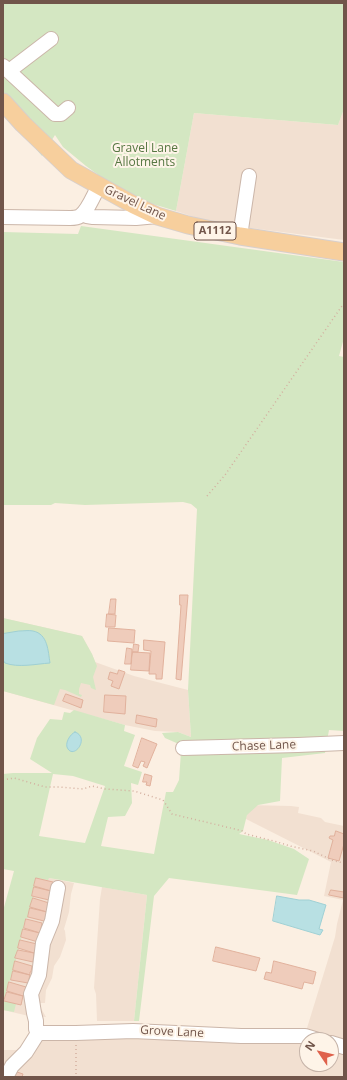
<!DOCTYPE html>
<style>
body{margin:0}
#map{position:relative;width:347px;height:1080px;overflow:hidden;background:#fbefe2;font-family:"Open Sans",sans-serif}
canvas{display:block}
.frame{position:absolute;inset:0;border:4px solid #71554a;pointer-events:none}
.north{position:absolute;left:299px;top:1032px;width:40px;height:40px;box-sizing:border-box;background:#fef4e8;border:1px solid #c6b4a9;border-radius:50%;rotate:305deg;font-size:11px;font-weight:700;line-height:16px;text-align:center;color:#71554a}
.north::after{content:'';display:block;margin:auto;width:14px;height:18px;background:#df624c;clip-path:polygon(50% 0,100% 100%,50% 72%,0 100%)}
</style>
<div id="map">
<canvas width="347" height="1080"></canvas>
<div class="frame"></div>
<div class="north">N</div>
</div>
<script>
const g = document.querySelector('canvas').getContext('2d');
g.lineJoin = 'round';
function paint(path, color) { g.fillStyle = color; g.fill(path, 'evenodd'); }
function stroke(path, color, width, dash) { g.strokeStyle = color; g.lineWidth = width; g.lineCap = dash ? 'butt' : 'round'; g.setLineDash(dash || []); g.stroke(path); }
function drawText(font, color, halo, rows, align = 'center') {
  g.font = font + ' "Open Sans",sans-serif'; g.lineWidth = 4; g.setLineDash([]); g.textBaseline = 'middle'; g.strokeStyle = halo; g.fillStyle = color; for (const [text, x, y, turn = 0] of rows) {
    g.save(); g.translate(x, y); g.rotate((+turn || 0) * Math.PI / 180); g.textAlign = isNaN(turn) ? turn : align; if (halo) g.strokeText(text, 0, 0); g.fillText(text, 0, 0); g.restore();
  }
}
const residential = new Path2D(`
 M 344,109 L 344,240 L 212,223 L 176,211 L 194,113 L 338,125 Z
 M 3,618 L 82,636 L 92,654 L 95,662 L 134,676 L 188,690 L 191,737 L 178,732 L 155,731 L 125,725 L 3,691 Z
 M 247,805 L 291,806 L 299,807 L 298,813 L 321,818 L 325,822 L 344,826 L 344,1043 L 303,1030 L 307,1028 L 335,937 L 337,924 L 343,900 L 324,896 L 331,862 L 246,819 Z
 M 25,873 L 74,883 L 71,894 L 69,912 L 64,929 L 65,931 L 66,940 L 60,957 L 54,966 L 52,978 L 46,990 L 45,1003 L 38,1003 L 46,1017 L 29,1016 L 3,1010 L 3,956 Z
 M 102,887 L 147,895 L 134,1021 L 97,1021 L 96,994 L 94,988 L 100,899 Z
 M 130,1035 L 236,1041 L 301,1044 L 303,1040 L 307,1041 L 307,1064 L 331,1064 L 331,1047 L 344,1050 L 344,1077 L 3,1077 L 3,1050 L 24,1050 L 28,1041 L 72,1039 Z`);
const green = new Path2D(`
 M 3,3 L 344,3 L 344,109 L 338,125 L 194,113 L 176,211 L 146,202 L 111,184 L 86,166 L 63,147 L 55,135 L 42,156 L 3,111 Z
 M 81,226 L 344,262 L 344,338 L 339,356 L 344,357 L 344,731 L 329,730 L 327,741 L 181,745 L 165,738 L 162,733 L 178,732 L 191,737 L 188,690 L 197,509 L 191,504 L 183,502 L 85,505 L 55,503 L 51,505 L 3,505 L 3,232 L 78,234 Z
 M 3,618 L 82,636 L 92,654 L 97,666 L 93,677 L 96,690 L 91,688 L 90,685 L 81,683 L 79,689 L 79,694 L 82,695 L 81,697 L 65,690 L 60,689 L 54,705 L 3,691 Z
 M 74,710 L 125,725 L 124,731 L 135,735 L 124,766 L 142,772 L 138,785 L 131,783 L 132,803 L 125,816 L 108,817 L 101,846 L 154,854 L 166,792 L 173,792 L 179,780 L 181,752 L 326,747 L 325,753 L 282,758 L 280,801 L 258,805 L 247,815 L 243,831 L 239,834 L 268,840 L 294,849 L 309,859 L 297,895 L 169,878 L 154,896 L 139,1021 L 134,1021 L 147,895 L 49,878 L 48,880 L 36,878 L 34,886 L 42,888 L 42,889 L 34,887 L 32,896 L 33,897 L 28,918 L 26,918 L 11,980 L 9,981 L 4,1000 L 16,1004 L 14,1012 L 3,1010 L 3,911 L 14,871 L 3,869 L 3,774 L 13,773 L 52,773 L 30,759 L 37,738 L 50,719 L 62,720 L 64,712 L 70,713 ZM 53,774 L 73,776 L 105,786 L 85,843 L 39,836 Z`);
const water = new Path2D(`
 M 19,631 C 23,631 29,630 33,631 C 48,634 48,651 50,663 C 36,664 18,668 5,663 L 3,660 L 3,634 Z
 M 75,732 C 90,737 75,759 68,749 C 64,744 70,734 75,732 Z
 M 277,896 L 299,900 L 309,900 L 326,905 L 319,929 L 323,930 L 320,935 L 273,921 Z`);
const building = new Path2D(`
 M 180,595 L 188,595 L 181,680 L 176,679 L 181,605 L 180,605 Z
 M 111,599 L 116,599 L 115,614 L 109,614 Z
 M 107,614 L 116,615 L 115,627 L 106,627 Z
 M 109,628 L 135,630 L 134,643 L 108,641 Z
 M 144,640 L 165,642 L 162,679 L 156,679 L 156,674 L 149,674 L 151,651 L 144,650 Z
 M 134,644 L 139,645 L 138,652 L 133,652 Z
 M 127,648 L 132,649 L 131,664 L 125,664 Z
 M 133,652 L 150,653 L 149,671 L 131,670 Z
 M 119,670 L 125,672 L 119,689 L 111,686 L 113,681 L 108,679 L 110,672 L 117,674 Z
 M 66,694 L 83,700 L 81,708 L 63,701 Z
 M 105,695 L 126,696 L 125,714 L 104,712 Z
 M 137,715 L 157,719 L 156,727 L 136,723 Z
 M 142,738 L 157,744 L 147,768 L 143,766 L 145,762 L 141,761 L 138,768 L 133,766 Z
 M 145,774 L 152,776 L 150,786 L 146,785 L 147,782 L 143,782 Z
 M 336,831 L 344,834 L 344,844 L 339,861 L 328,858 L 333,840 L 329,838 L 330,836 L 334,836 Z
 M 36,878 L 53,882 L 51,891 L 34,886 Z
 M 34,887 L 51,891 L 49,900 L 32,896 Z
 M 331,890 L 344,892 L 344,898 L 329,895 Z
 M 33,898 L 49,903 L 47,912 L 30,907 Z
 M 30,908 L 47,912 L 45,920 L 44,921 L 28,917 Z
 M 26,919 L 42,923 L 40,933 L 24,928 Z
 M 23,929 L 40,933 L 38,942 L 21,937 Z
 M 20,940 L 37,944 L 34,953 L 18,948 Z
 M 216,947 L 260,958 L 256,971 L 213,961 Z
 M 18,950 L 34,953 L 33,962 L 15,958 Z
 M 15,961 L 32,966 L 31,972 L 30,972 L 30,975 L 13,970 Z
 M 274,961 L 316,972 L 313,984 L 304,982 L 302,989 L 264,979 L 266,972 L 271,973 Z
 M 13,971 L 30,975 L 28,983 L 11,980 Z
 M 9,982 L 26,987 L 23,996 L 7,991 Z
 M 7,992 L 23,996 L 21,1005 L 4,1001 Z
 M 14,1071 L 23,1074 L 22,1077 L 12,1077 Z`);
const path = new Path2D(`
 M 207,496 L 225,475 L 344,303
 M 3,780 L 14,778 L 45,787 L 59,787 L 83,789 L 92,786 L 105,789 L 134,791 L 163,800 L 172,814 L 243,831 L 246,834 L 274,841 L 290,846 L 313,851 L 334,861 L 344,863
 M 76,1045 L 76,1077`);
const minor = new Path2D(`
 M 3,66 L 55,114 L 61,114 L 68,108
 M 9,71 L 51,39
 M 83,214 L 87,216 L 93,217 L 136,218 L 157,216
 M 3,217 L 70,218 C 73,218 77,218 80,216 C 88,211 94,194 99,186
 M 240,236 L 249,176
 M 183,748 L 298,745 L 344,743
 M 58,888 L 52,921 L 43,943 L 39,975 L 31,994 L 34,1013 L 36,1021 L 36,1029 L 38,1033 L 76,1033 L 133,1031 L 241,1036 L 305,1036 L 318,1040
 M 331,1043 L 344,1047
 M 6,1077 L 12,1066 L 26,1052 L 38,1033`);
const major = new Path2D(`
 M 3,102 L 23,124 L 71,170 L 134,205 L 157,216 L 188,225 L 240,236 L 344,252`);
const shields = [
 [215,231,42]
];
const shieldNames = [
 ["A1112",215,231]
];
const parkNames = [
 ["Gravel Lane",145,149],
 ["Allotments",145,163]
];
const streetNames = [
 ["Gravel Lane",135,203,25],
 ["Chase Lane",264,746,-2],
 ["Grove Lane",172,1032,3]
];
paint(residential, '#f2e0d1');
paint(green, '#d4e7c2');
paint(water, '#b8e0e3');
stroke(water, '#9fd0d4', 1);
paint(building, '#efccbb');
stroke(building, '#e1b19c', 1);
stroke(minor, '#cbb6a9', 16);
stroke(major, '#d7cfcc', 19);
stroke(path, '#d3af9f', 1.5, [1, 3]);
stroke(minor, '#fff', 14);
stroke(major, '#f7cf9d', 17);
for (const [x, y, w] of shields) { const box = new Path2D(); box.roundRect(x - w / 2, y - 9, w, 18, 3); g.fillStyle = '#fef4e8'; g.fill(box); stroke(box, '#71554a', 1); }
drawText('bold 11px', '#71554a', null, shieldNames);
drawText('12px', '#567742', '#fef4e8', parkNames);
drawText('12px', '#71554a', '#fef4e8', streetNames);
</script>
